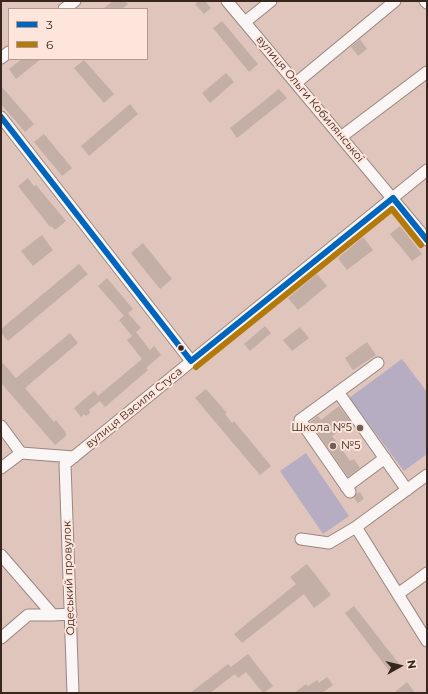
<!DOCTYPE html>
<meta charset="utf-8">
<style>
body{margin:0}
#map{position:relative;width:428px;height:694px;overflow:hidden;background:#dfc5bb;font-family:Montserrat,sans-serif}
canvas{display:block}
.frame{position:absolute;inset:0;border:2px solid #38261f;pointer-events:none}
.legend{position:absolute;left:8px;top:8px;width:140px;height:52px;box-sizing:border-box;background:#fee5db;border:1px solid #af9990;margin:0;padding:5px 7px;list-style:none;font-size:12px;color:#38261f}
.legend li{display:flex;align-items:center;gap:8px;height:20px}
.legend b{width:20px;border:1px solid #af9990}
.north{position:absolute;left:380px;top:646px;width:40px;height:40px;-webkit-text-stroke:3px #fee5db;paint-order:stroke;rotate:82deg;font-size:11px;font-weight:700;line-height:16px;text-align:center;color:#38261f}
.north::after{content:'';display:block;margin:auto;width:14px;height:18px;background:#38261f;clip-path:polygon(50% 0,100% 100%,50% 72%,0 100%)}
</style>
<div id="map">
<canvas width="428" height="694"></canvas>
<div class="frame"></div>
<ul class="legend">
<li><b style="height:5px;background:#0065bd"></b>3</li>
<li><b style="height:5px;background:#b4790b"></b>6</li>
</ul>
<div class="north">N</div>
</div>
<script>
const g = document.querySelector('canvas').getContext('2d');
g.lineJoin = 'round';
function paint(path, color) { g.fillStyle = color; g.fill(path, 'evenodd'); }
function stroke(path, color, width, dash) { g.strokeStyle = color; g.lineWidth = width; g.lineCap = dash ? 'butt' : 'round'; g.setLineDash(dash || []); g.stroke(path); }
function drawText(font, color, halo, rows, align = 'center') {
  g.font = font + ' Montserrat,sans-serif'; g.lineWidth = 4; g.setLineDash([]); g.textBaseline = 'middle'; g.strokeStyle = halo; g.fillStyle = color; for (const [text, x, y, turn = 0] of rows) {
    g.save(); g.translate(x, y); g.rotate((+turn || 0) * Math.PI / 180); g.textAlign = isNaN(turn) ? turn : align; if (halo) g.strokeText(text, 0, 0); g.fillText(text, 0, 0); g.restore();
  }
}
const green = new Path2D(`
 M 402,359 L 427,392 L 427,454 L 404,471 L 349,398 Z
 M 306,453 L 349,516 L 323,534 L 280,471 Z`);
const building = new Path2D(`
 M 113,1 L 125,1 L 128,4 L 122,9 L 103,9 Z
 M 198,1 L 205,1 L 211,8 L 204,14 L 195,4 Z
 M 222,21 L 258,64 L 249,72 L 213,28 Z
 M 360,39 L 367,49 L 358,56 L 351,47 Z
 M 22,59 L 41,59 L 16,79 L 9,69 Z
 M 84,60 L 114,94 L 104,103 L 74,68 Z
 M 226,73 L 234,82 L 210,103 L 202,93 Z
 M 1,86 L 34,124 L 25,132 L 1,104 Z
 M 279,89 L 287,98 L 237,138 L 230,128 Z
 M 130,104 L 138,114 L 89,156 L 81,146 Z
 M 44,134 L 72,168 L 62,176 L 34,142 Z
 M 28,178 L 34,186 L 36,185 L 66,221 L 55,230 L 51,226 L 50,227 L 18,186 Z
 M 400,226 L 422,254 L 412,261 L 390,234 Z
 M 42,235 L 53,250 L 33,266 L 21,251 Z
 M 363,237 L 373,250 L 347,270 L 338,258 Z
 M 143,243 L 172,279 L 160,289 L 131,253 Z
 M 79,264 L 88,274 L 8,341 L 1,333 L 1,329 Z
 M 317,274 L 327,286 L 298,310 L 288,298 Z
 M 107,278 L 133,309 L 128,313 L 141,328 L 136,332 L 150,350 L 154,346 L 161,355 L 146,368 L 148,370 L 105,407 L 100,401 L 89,410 L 90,413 L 86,416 L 84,414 L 81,417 L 74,408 L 94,391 L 98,396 L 142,359 L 127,340 L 132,336 L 119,320 L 124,316 L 98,286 Z
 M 265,326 L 271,333 L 250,351 L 244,344 Z
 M 300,327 L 309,338 L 292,351 L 283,340 Z
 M 70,333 L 78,343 L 25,388 L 54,422 L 56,420 L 66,433 L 66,436 L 55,445 L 1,383 L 1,361 L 16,378 Z
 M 367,342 L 376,355 L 353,370 L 345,358 Z
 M 206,389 L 227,413 L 225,414 L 232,423 L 234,421 L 271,466 L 260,475 L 195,398 Z
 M 339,406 L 351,422 L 332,436 L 350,461 L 354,459 L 360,468 L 348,477 L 310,422 L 318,416 L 321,420 Z
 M 360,492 L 364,499 L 358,503 L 354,498 L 356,494 Z
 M 307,564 L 331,595 L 314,608 L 304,594 L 242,643 L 234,634 L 296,584 L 290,577 Z
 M 354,606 L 400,665 L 390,672 L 345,613 Z
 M 248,654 L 273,686 L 264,693 L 263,693 L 246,672 L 238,678 L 235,674 L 210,693 L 190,693 L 228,664 L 231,667 Z
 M 327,677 L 333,685 L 322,693 L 294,693 L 306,684 L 308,686 L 317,680 L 319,683 Z
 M 407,682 L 415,693 L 394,693 Z`);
const minor = new Path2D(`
 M 227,1 L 427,240
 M 425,1 L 427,3
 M 64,9 L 75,1
 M 245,22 L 271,1
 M 1,58 L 9,52
 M 296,83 L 395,1
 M 1,117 L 191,361
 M 341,137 L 427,72
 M 338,392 L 407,490
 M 1,426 L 21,453
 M 21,453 L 74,457
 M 1,468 L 21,453
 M 346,487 L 385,458
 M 350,492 L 300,420 L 378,363
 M 356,527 L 427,641
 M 301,539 L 329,543 L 356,527 L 427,475
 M 1,555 L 53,615 L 71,614
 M 398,594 L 427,573
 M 1,638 L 28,615 L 53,615
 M 73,693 L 65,464 L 427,170`);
const bus1 = new Path2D(`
 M 1,117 L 191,361 L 393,198 L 427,240`);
const bus2 = new Path2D(`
 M 196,367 L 392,209 L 421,245`);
const markers = [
 [181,348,3.5,"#38261f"],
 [360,428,4,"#725e56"],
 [333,446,4,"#725e56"]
];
const streetNames = [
 ["вулиця Ольги Кобилянської",310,99,50],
 ["вулиця Василя Стуса",134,408,-39],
 ["Одеський провулок",69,578,-92]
];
const poiNames = [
 ["Школа №5",352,428],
 ["№5",341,446,"left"]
];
paint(green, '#b7adc2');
paint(building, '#c4afa7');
stroke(minor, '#99867e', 13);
stroke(minor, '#faf6f5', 11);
stroke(bus1, '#0065bd', 6);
stroke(bus2, '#b4790b', 6);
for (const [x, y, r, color] of markers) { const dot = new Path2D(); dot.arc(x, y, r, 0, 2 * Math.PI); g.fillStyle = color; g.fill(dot); stroke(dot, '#fee5db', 1.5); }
drawText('11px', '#38261f', '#fee5db', streetNames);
drawText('11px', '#38261f', '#fee5db', poiNames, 'right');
</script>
